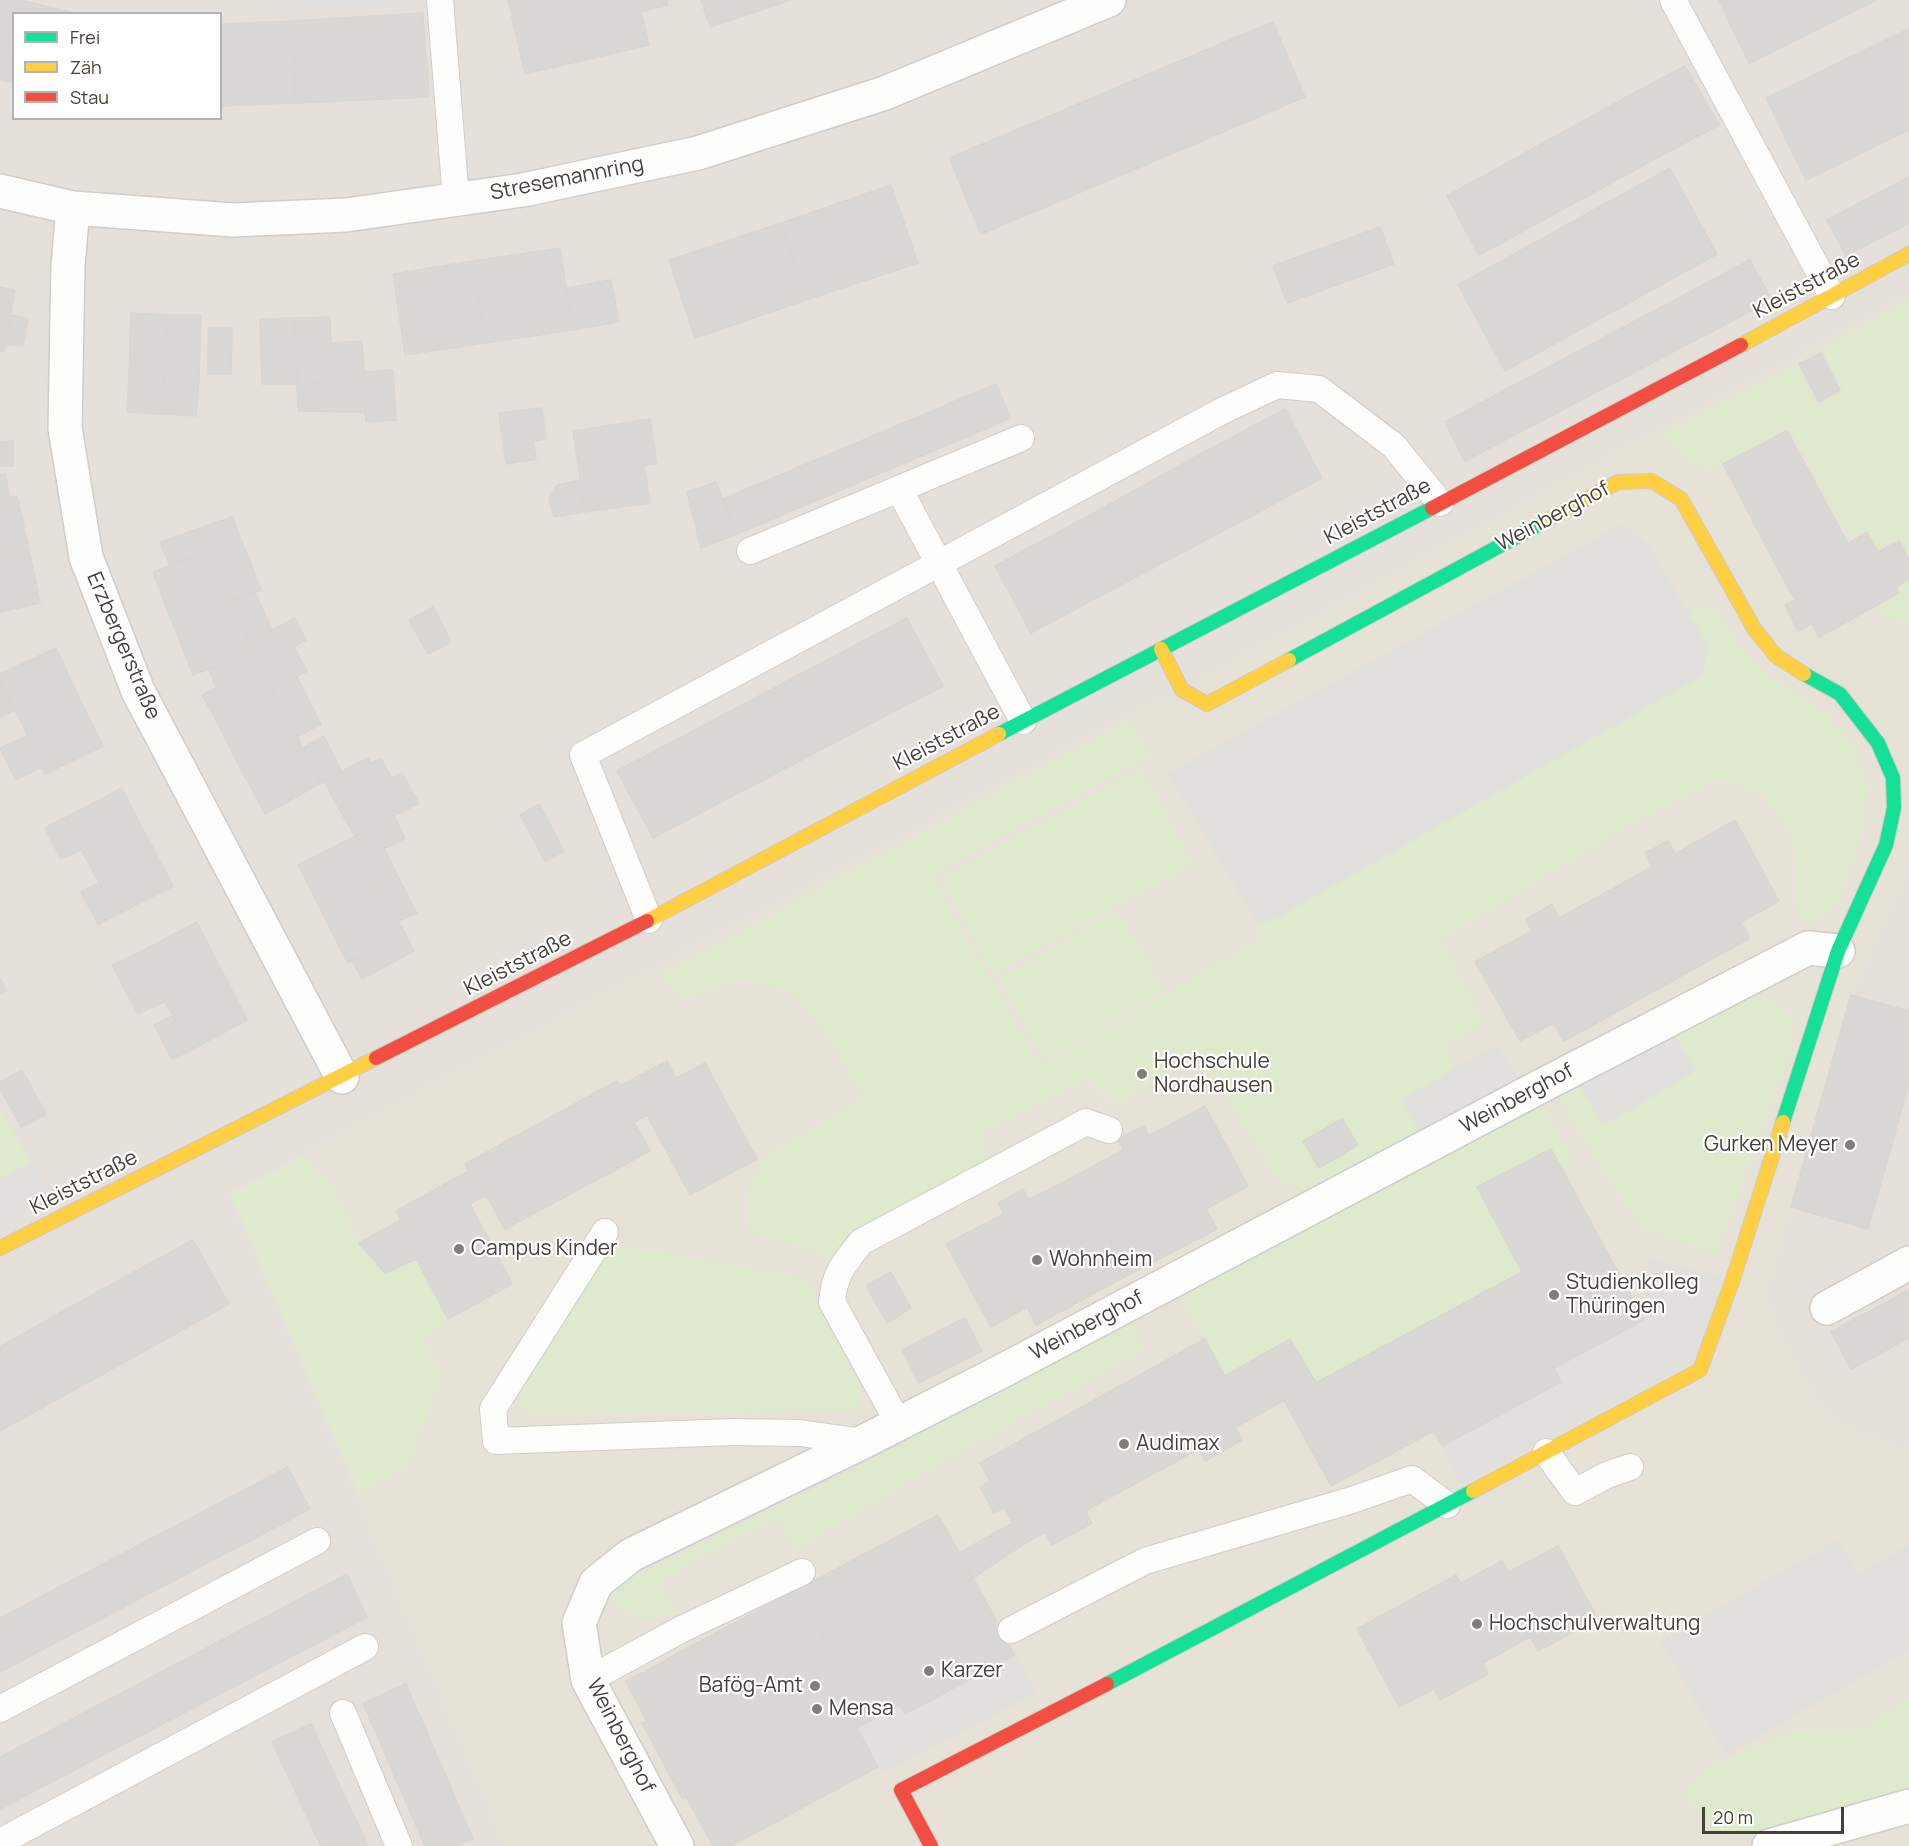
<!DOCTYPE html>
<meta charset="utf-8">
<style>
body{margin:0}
#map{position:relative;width:1909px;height:1846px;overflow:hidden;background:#f1efeb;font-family:Manrope,sans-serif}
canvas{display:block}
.legend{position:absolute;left:12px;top:12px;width:210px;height:108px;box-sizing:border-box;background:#fff;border:2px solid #b5b3af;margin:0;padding:8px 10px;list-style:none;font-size:18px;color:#464038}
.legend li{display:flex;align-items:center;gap:12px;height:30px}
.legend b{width:30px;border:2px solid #b5b3af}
.scale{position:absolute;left:1702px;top:1807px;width:142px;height:27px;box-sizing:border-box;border:3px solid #464038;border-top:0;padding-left:8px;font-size:18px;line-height:21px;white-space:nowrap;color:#464038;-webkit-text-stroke:4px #fff;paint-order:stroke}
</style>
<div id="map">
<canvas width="1909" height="1846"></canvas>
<ul class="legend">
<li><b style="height:8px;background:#16e098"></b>Frei</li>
<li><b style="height:8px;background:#ffcf43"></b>Zäh</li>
<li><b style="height:8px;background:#f24e42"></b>Stau</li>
</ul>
<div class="scale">20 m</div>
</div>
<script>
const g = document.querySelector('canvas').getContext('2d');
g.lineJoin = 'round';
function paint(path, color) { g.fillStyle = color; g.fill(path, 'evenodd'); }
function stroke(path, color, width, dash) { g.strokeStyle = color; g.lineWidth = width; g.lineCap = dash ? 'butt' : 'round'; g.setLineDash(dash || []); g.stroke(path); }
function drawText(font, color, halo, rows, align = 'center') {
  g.font = font + ' Manrope,sans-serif'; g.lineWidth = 4.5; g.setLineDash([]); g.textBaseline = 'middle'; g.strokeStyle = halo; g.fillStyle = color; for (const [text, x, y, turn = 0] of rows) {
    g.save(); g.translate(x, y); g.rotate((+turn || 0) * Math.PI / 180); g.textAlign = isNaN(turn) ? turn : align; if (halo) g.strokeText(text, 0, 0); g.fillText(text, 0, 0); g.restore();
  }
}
const residential = new Path2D(`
 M 0,0 L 1909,0 L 1909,1846 L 0,1846 ZM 14,14 L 220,14 L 220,118 L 14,118 Z`);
const education = new Path2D(`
 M 1909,295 L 1909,865 L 1851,995 L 1769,1280 L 1765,1300 L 1779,1333 L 1804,1380 L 1832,1422 L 1901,1450 L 1909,1446 L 1909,1846 L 506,1846 L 228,1193 L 307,1153 L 1132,714 L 1182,690 Z`);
const green = new Path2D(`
 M 1909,301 L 1909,555 L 1899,538 L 1878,549 L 1867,529 L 1850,538 L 1790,427 L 1711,469 L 1681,456 L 1664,434 L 1797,365 L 1818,405 L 1843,392 L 1822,349 Z
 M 1909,582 L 1909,625 L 1872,611 L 1902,595 L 1899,587 Z
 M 1715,607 L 1734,638 L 1760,670 L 1829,715 L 1850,742 L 1868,784 L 1861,838 L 1837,906 L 1806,925 L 1795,905 L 1796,887 L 1793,843 L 1779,816 L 1763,795 L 1738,784 L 1717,779 L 1613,835 L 1441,940 L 1485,1022 L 1443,1046 L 1456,1068 L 1402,1099 L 1422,1138 L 1312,1195 L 1274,1176 L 1218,1080 L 1192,1062 L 1114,1105 L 1087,1078 L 982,1134 L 988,1160 L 859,1229 L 830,1258 L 801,1246 L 750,1233 L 746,1194 L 765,1157 L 864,1098 L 827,1034 L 793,992 L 744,978 L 685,998 L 662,975 L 1128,721 L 1152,755 L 931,875 L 1041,1067 L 1259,939 L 1258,925 L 1275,919 L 1702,676 L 1708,646 L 1688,613 L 1697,608 Z
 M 1141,768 L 1193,864 L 993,974 L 940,879 Z
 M 1118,910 L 1165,991 L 1044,1061 L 998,980 Z
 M 1742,997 L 1767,997 L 1791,1014 L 1792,1047 L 1716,1254 L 1641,1227 L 1610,1182 L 1558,1095 L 1579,1084 L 1604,1125 L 1673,1033 Z
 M 1542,1104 L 1574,1163 L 1563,1170 L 1551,1149 L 1477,1187 L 1522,1272 L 1316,1383 L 1290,1339 L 1225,1376 L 1181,1297 Z
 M 0,1108 L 31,1162 L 0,1178 Z
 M 308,1154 L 315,1171 L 335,1189 L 359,1243 L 385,1273 L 416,1259 L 448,1319 L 425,1340 L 441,1375 L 409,1465 L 358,1492 L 231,1194 Z
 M 626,1246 L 806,1279 L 863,1392 L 857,1410 L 526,1414 L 517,1402 L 595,1265 L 607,1253 Z
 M 1130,1322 L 1144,1350 L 942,1462 L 795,1550 L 777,1517 L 692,1563 L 658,1584 L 675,1614 L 640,1619 L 610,1602 L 618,1584 L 842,1475 Z
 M 1909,1697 L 1909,1792 L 1755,1837 L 1714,1834 L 1683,1794 L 1705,1768 L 1799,1730 L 1861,1729 Z`);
const parking = new Path2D(`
 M 281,0 L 406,0 L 406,4 L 281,12 Z
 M 1622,524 L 1647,543 L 1708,646 L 1702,676 L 1275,919 L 1258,925 L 1168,773 Z
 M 1673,1033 L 1696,1071 L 1603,1126 L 1579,1084 Z
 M 1497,1044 L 1521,1082 L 1422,1138 L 1402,1099 Z
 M 31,1162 L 49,1198 L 0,1223 L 0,1178 Z
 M 1649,1258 L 1733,1279 L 1692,1363 L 1462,1485 L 1442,1446 L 1561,1382 L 1554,1368 L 1643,1320 Z
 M 1838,1540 L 1858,1574 L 1909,1545 L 1909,1650 L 1726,1755 L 1661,1641 Z
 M 1015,1655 L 1037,1693 L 883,1773 L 878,1767 L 857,1728 L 900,1705 L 905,1713 Z`);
const building = new Path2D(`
 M 0,0 L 20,0 L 79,14 L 14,14 L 14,83 L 0,80 Z
 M 508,0 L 667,0 L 668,5 L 641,12 L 649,45 L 525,74 Z
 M 701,0 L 791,0 L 710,27 Z
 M 1719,0 L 1877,0 L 1749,63 Z
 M 423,13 L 429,97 L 296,103 L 292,21 Z
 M 292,21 L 296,103 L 220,106 L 220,24 Z
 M 1273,22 L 1305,97 L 1197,143 L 1165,67 Z
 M 1909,29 L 1909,130 L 1806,180 L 1766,98 Z
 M 1685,66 L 1719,125 L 1677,147 L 1645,87 Z
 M 1165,67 L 1197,143 L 1088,189 L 1057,113 Z
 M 1645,87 L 1677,147 L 1479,255 L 1447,196 Z
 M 1057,113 L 1088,189 L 981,234 L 949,158 Z
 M 1670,168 L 1717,254 L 1505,371 L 1458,285 Z
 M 1909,177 L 1909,223 L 1846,256 L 1827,220 Z
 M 891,185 L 918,263 L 806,300 L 781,223 Z
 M 781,223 L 806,300 L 695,338 L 669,260 Z
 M 1380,227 L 1394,264 L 1287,303 L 1273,266 Z
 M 560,248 L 572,330 L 485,343 L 473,261 Z
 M 1750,260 L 1772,300 L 1465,461 L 1445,422 Z
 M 473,261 L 485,343 L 405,355 L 393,274 Z
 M 611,280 L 619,322 L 572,330 L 566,288 Z
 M 0,287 L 15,290 L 4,352 L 0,351 Z
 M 131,313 L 167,315 L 164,380 L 129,378 Z
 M 10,315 L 28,318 L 23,346 L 5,344 Z
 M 167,315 L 201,315 L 199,381 L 164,380 Z
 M 330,317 L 332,382 L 297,384 L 295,318 Z
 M 295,318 L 297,384 L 262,384 L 260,319 Z
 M 208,328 L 232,328 L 231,374 L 208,374 Z
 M 362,341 L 366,412 L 298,411 L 297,384 L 332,382 L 331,343 Z
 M 1821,353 L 1840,390 L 1819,402 L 1799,364 Z
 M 393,370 L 396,420 L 366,422 L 363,372 Z
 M 129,378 L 164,380 L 162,414 L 127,412 Z
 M 164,380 L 199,381 L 196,416 L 162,414 Z
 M 996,384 L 1011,418 L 737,534 L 723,499 Z
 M 542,408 L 546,439 L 533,441 L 536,459 L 506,464 L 499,413 Z
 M 1285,409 L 1322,478 L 1223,531 L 1186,462 Z
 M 650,419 L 657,464 L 644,465 L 650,503 L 585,512 L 573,431 Z
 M 1787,431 L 1844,536 L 1779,571 L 1723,464 Z
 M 13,441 L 13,466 L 0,466 L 0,442 Z
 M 1186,462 L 1223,531 L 1128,581 L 1092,514 Z
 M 5,474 L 10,498 L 0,500 L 0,475 Z
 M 580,480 L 585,512 L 554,517 L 549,499 L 557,485 Z
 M 716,482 L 737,534 L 701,548 L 687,492 Z
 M 17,496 L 29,549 L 0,556 L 0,500 Z
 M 1092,514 L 1128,581 L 1031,633 L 995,566 Z
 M 232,517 L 261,590 L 233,600 L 213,548 L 170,566 L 160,542 Z
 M 1867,532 L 1878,552 L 1899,541 L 1909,560 L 1909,579 L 1896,587 L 1899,593 L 1819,637 L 1812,623 L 1798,631 L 1785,605 L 1795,600 L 1779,571 L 1844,536 L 1848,544 Z
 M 213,548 L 233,600 L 173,624 L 153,572 Z
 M 29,549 L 40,603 L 0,612 L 0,556 Z
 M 255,592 L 272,630 L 250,643 L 233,600 Z
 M 233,600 L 253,652 L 193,675 L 173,624 Z
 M 433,607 L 451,642 L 428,654 L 409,620 Z
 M 294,618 L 306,640 L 259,665 L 250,643 Z
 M 907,618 L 943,686 L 847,736 L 812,668 Z
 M 294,647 L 307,671 L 272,690 L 259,665 Z
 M 56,648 L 79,697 L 22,724 L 0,681 L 0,674 Z
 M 253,652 L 259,665 L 216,687 L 209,669 Z
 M 259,665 L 272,690 L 216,720 L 202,695 Z
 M 812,668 L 847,736 L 746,789 L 710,722 Z
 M 297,677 L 321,724 L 297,737 L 272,690 Z
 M 0,681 L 14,710 L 0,717 Z
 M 272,690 L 297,737 L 240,767 L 216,720 Z
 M 79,697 L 103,746 L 45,774 L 22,724 Z
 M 710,722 L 746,789 L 653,838 L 617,771 Z
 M 27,736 L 42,767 L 16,780 L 0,748 Z
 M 324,736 L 342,772 L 321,783 L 303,748 Z
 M 297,737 L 321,783 L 265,814 L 240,767 Z
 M 368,758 L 371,763 L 381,758 L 392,779 L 338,807 L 324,781 Z
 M 402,773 L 419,803 L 355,836 L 338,807 Z
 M 122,788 L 147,837 L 90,866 L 65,818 Z
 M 539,804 L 564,851 L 545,861 L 520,815 Z
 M 394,816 L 405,838 L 384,849 L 373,826 Z
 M 65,818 L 81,849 L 61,859 L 45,828 Z
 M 1735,820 L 1779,901 L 1741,922 L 1750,938 L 1658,989 L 1605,893 L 1652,867 L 1645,853 L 1668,841 L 1675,854 Z
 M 373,826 L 397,875 L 380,885 L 355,836 Z
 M 355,836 L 380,885 L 323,914 L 298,865 Z
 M 147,837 L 173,886 L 116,915 L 90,866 Z
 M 397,875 L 417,913 L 399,921 L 380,885 Z
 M 99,883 L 116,915 L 98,924 L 81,892 Z
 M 380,885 L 405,933 L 348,963 L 323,914 Z
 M 1605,893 L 1658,989 L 1564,1041 L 1554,1023 L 1520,1041 L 1475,962 L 1532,931 L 1526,920 L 1552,904 L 1559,918 Z
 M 197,922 L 222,971 L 165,1001 L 140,952 Z
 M 405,933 L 414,951 L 362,979 L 352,960 Z
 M 140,952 L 165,1001 L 138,1014 L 112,965 Z
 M 222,971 L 247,1020 L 191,1050 L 165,1001 Z
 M 0,978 L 6,990 L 0,993 Z
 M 1851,995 L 1909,1011 L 1909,1083 L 1868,1229 L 1791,1207 Z
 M 173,1016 L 191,1050 L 172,1059 L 154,1025 Z
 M 667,1061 L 676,1078 L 705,1063 L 757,1159 L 690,1195 L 647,1115 L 634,1122 L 650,1151 L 505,1229 L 486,1195 L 470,1204 L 512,1284 L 448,1319 L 416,1259 L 385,1273 L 359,1243 L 401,1220 L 396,1211 L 469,1171 L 465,1164 L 617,1081 L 620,1086 Z
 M 22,1070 L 46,1114 L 21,1127 L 0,1088 L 0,1082 Z
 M 1205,1106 L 1248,1186 L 1206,1209 L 1217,1229 L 1128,1275 L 1075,1176 L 1123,1150 L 1118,1140 L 1144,1126 L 1149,1136 Z
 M 1342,1119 L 1358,1145 L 1319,1168 L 1303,1141 Z
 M 1551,1149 L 1644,1320 L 1554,1368 L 1561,1382 L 1442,1446 L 1434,1431 L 1331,1486 L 1284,1400 L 1522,1272 L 1477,1187 Z
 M 1075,1176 L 1128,1275 L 1036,1325 L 1027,1307 L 991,1327 L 946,1244 L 1004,1214 L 998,1203 L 1023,1189 L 1029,1200 Z
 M 193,1240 L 229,1304 L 139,1354 L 103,1289 Z
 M 891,1272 L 911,1308 L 887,1323 L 866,1286 Z
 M 103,1289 L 139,1354 L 45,1406 L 10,1341 Z
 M 1909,1290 L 1909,1338 L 1851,1369 L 1831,1332 Z
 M 965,1318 L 982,1351 L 919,1383 L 902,1350 Z
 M 1205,1339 L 1249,1420 L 1235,1427 L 1242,1440 L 1205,1461 L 1199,1449 L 1085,1511 L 1092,1523 L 1052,1545 L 1045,1532 L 1024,1544 L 1004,1507 L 994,1513 L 980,1487 L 990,1482 L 980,1463 Z
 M 1290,1339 L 1316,1383 L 1249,1420 L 1225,1376 Z
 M 10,1341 L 45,1406 L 0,1431 L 0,1347 Z
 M 288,1467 L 310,1509 L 0,1672 L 0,1618 Z
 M 938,1515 L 970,1572 L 869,1626 L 863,1614 L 821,1636 L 831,1654 L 776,1683 L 780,1690 L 730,1716 L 693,1645 Z
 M 1013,1523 L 1024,1544 L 973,1578 L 959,1553 Z
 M 1558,1546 L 1598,1619 L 1538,1651 L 1530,1637 L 1483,1663 L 1488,1674 L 1440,1700 L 1434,1689 L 1399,1707 L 1357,1629 L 1456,1575 L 1461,1583 L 1502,1561 L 1509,1572 Z
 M 970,1572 L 1015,1655 L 905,1714 L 900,1705 L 857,1728 L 878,1767 L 731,1846 L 713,1846 L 686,1797 L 682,1798 L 642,1723 L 647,1721 L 626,1682 L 693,1645 L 730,1716 L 780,1690 L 776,1683 L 831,1654 L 821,1636 L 863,1614 L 869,1626 Z
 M 347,1574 L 367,1617 L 0,1809 L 0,1757 Z
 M 406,1684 L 473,1839 L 457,1846 L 425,1846 L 363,1703 Z
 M 311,1724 L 368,1846 L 321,1846 L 272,1742 Z`);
const lane = new Path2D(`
 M 440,0 L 456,199
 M 1673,0 L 1832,296
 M 899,489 L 1023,721
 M 750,551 L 1021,438
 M 649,920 L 583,755 L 1222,411 L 1277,385 L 1319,389 L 1394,446 L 1440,503
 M 605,1232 L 493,1409 L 496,1441 L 732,1432 L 800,1433 L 863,1442
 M 899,1424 L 832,1302 C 835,1272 843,1266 861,1242 L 1086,1122 L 1109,1130
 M 1546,1452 L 1575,1492 L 1607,1475 L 1630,1467
 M 1011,1630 L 1145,1561 L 1352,1500 L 1412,1479 L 1447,1505
 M 588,1680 L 682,1629 L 802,1572
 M 0,1709 L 317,1541
 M 343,1713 L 399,1846
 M 0,1842 L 365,1647`);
const street = new Path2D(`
 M 0,191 L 73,208 L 233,220 L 346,215 L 523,190 L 698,153 L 885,93 L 1109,0
 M 73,208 L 68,265 L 65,428 L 86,557 L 138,691 L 342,1077
 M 1827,1308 L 1909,1263
 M 677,1846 L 588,1680 L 579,1623 L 596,1583 L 631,1555 L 863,1442 L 1004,1370 L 1543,1085 L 1808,948 L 1838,951
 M 1769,1846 L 1909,1806`);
const fast = new Path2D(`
 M 1289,660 L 1544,522
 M 999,734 L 1432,508
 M 1783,1122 L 1838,951 L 1886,845 L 1894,808 L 1893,778 L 1878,743 L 1840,694 L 1804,674
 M 1107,1684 L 1473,1491`);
const slow = new Path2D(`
 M 1741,345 L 1909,254
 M 1544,522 L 1618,482 L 1652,481 L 1681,499 L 1755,630 L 1776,656 L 1804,674
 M 1161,649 L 1182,690 L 1207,704 L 1289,660
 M 647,921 L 999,734
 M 0,1248 L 376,1058
 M 1473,1491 L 1700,1370 L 1733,1279 L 1783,1122`);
const jam = new Path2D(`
 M 1432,508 L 1741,345
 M 376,1058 L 647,921
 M 931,1846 L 901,1790 L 1107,1684`);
const markers = [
 [1142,1074,6,"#827d77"],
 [1850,1145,6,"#827d77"],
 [459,1249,6,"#827d77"],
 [1037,1260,6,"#827d77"],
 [1554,1295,6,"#827d77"],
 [1124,1444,6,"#827d77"],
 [1477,1624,6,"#827d77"],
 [929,1671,6,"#827d77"],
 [815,1686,6,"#827d77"],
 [817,1709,6,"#827d77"]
];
const streetNames = [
 ["Stresemannring",567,179,-11],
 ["Kleiststraße",1807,286,-28],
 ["Kleiststraße",1378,512,-28],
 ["Weinberghof",1553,517,-28],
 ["Erzbergerstraße",123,646,67],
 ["Kleiststraße",947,738,-28],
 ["Kleiststraße",518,964,-27],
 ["Weinberghof",1517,1099,-28],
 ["Kleiststraße",84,1183,-27],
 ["Weinberghof",1087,1326,-28],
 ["Weinberghof",620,1736,63]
];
const poiNames = [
 ["Hochschule",1154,1062],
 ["Nordhausen",1154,1086],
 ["Gurken Meyer",1838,1145,"right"],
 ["Campus Kinder",471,1249],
 ["Wohnheim",1049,1260],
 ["Studienkolleg",1566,1283],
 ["Thüringen",1566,1307],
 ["Audimax",1136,1444],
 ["Hochschulverwaltung",1489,1624],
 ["Karzer",941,1671],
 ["Bafög-Amt",803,1686,"right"],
 ["Mensa",829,1709]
];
paint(residential, '#e5e0d9');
paint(education, '#e7e2d7');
paint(green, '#dfe9cd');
paint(parking, '#e2e0dc');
paint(building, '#dad8d4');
stroke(building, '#d9d6d1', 1.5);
stroke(lane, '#cfcdc9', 28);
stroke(street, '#cfcdc9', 36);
stroke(fast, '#cfcbc3', 16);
stroke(slow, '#cfcbc3', 16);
stroke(jam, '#cfcbc3', 16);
stroke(lane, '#fdfdfc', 26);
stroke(street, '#fdfdfc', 33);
stroke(fast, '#16e098', 14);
stroke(slow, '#ffcf43', 14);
stroke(jam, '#f24e42', 14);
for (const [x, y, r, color] of markers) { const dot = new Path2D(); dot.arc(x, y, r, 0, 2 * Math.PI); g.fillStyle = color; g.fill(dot); stroke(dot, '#fff', 2); }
drawText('21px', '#464038', '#fff', streetNames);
drawText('21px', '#464038', '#fff', poiNames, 'left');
</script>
